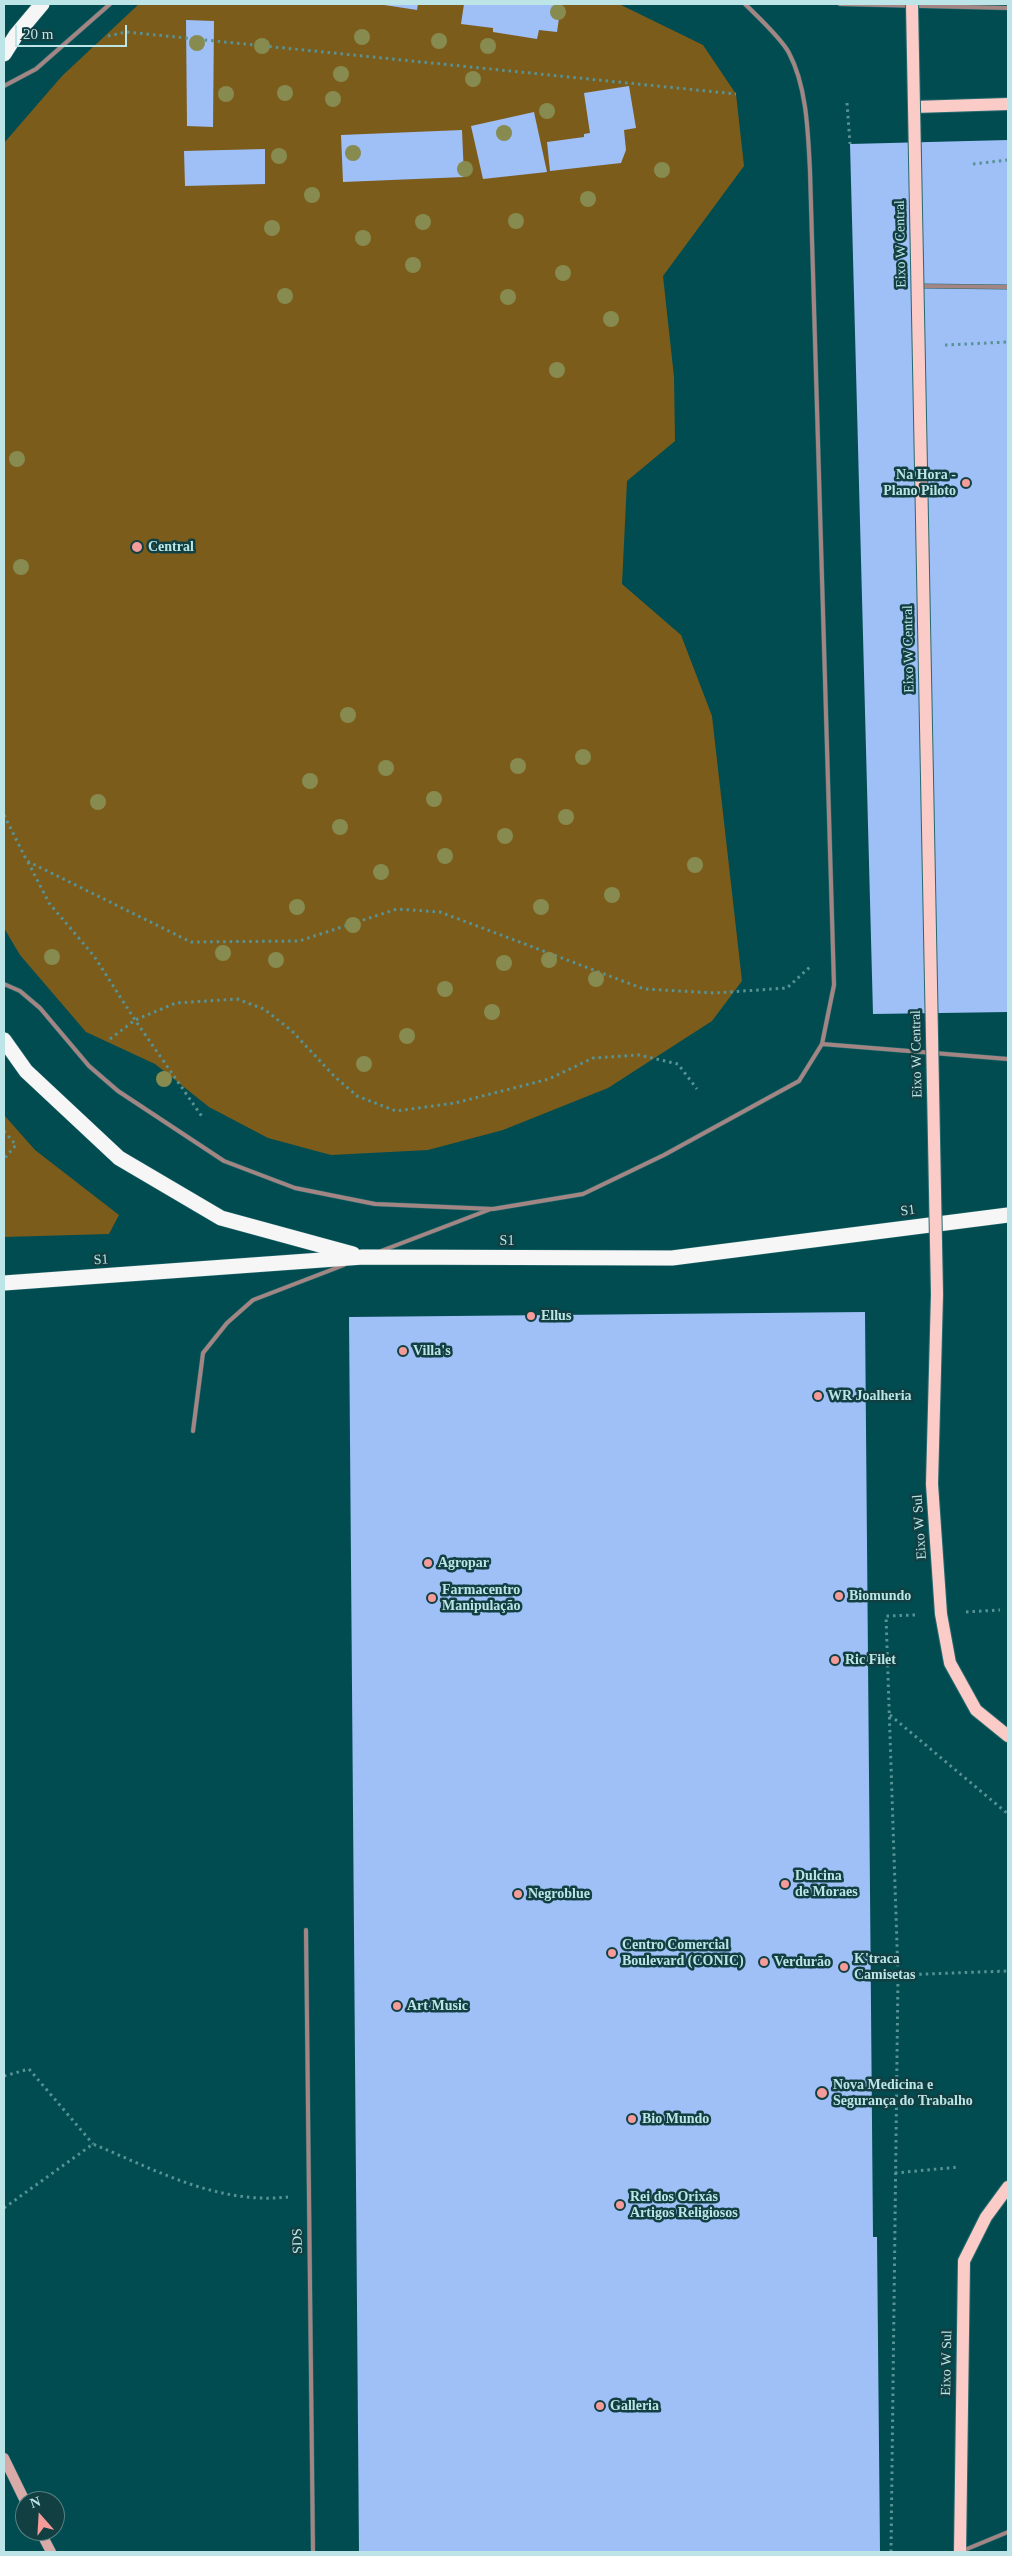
<!DOCTYPE html>
<meta charset="utf-8">
<style>
body{margin:0}
#map{position:relative;width:1012px;height:2556px;overflow:hidden;background:#004c50;font-family:Georgia,serif}
canvas{display:block}
.frame{position:absolute;inset:0;border:5px solid #bde4e6;pointer-events:none}
.north{position:absolute;left:15px;top:2491px;width:50px;height:50px;box-sizing:border-box;background:#113f42;border:1px solid #568184;border-radius:50%;rotate:341deg;font-size:14px;font-weight:700;line-height:20px;text-align:center;color:#bde4e6}
.north::after{content:'';display:block;margin:auto;width:18px;height:22px;background:#f59b99;clip-path:polygon(50% 0,100% 100%,50% 72%,0 100%)}
.scale{position:absolute;left:15px;top:25px;width:112px;height:22px;box-sizing:border-box;border:2px solid #bde4e6;border-top:0;padding-left:6px;font-size:15px;line-height:18px;white-space:nowrap;color:#bde4e6;-webkit-text-stroke:4px #113f42;paint-order:stroke}
</style>
<div id="map">
<canvas width="1012" height="2556"></canvas>
<div class="frame"></div>
<div class="north">N</div>
<div class="scale">20 m</div>
</div>
<script>
const g = document.querySelector('canvas').getContext('2d');
g.lineJoin = 'round';
function paint(path, color) { g.fillStyle = color; g.fill(path, 'evenodd'); }
function stroke(path, color, width, dash) { g.strokeStyle = color; g.lineWidth = width; g.lineCap = dash ? 'butt' : 'round'; g.setLineDash(dash || []); g.stroke(path); }
function drawText(font, color, halo, rows, align = 'center') {
  g.font = font + ' Georgia,serif'; g.lineWidth = 5; g.setLineDash([]); g.textBaseline = 'middle'; g.strokeStyle = halo; g.fillStyle = color; for (const [text, x, y, turn = 0] of rows) {
    g.save(); g.translate(x, y); g.rotate((+turn || 0) * Math.PI / 180); g.textAlign = isNaN(turn) ? turn : align; if (halo) g.strokeText(text, 0, 0); g.fillText(text, 0, 0); g.restore();
  }
}
const green = new Path2D(`
 M 139,4 L 619,4 L 703,45 L 736,94 L 744,166 L 663,276 L 674,377 L 675,441 L 627,481 L 622,584 L 681,635 L 712,716 L 742,981 L 712,1021 L 608,1088 L 503,1130 L 428,1150 L 331,1155 L 268,1138 L 209,1107 L 155,1064 L 86,1032 L 20,955 L 4,928 L 4,143 L 62,76 Z
 M 4,1115 L 35,1150 L 119,1215 L 109,1234 L 4,1237 Z`);
const building = new Path2D(`
 M 378,4 L 418,4 L 417,10 Z
 M 464,4 L 561,4 L 557,32 L 539,30 L 537,39 L 493,32 L 493,28 L 461,24 Z
 M 186,20 L 214,21 L 213,127 L 187,126 Z
 M 629,86 L 636,128 L 624,130 L 626,150 L 621,163 L 550,171 L 547,142 L 584,137 L 584,134 L 590,133 L 584,93 Z
 M 534,112 L 547,172 L 483,179 L 471,126 Z
 M 462,130 L 464,177 L 343,182 L 341,135 Z
 M 1008,140 L 1008,1012 L 873,1014 L 850,144 Z
 M 265,149 L 265,184 L 185,186 L 184,151 Z
 M 865,1312 L 873,2237 L 877,2237 L 880,2552 L 359,2552 L 349,1317 Z`);
const path = new Path2D(`
 M 108,36 L 127,32 L 736,94
 M 847,103 L 850,144
 M 973,164 L 1008,160
 M 945,345 L 1008,342
 M 4,815 L 27,861 L 191,942 L 299,941 L 397,909 L 440,912 L 644,989 L 715,993 L 787,988 L 812,965
 M 28,862 L 49,903 L 94,956 L 135,1020 L 203,1118
 M 110,1039 L 135,1020 L 176,1003 L 237,999 L 264,1009 L 292,1031 L 334,1076 L 357,1096 L 396,1111 L 455,1103 L 549,1079 L 593,1058 L 639,1055 L 678,1064 L 697,1089
 M 4,1131 L 16,1145 L 4,1159
 M 966,1612 L 1000,1610
 M 915,1615 L 886,1616 L 898,1975 L 1008,1971
 M 890,1715 L 1008,1814
 M 4,2076 L 29,2069 L 93,2144
 M 895,2173 L 959,2167
 M 4,2208 L 93,2144 C 156,2170 218,2205 288,2197
 M 891,2552 L 898,1975`);
const lane = new Path2D(`
 M 840,4 L 1008,8
 M 4,86 L 36,69 L 110,4
 M 921,286 L 1008,287
 M 4,984 L 20,991 L 40,1008 L 89,1066 L 118,1091 L 224,1161 L 295,1188 L 375,1204 L 493,1209 L 583,1194 L 664,1155 L 799,1081 L 822,1044 L 834,985 L 810,171 C 808,133 807,87 789,53 C 782,39 757,16 745,4
 M 822,1044 L 1008,1059
 M 381,1251 L 491,1209
 M 193,1431 L 203,1353 L 227,1323 L 253,1300 L 344,1265
 M 306,1930 L 313,2552
 M 962,2551 L 1008,2532`);
const secondary = new Path2D(`
 M 4,2458 L 25,2501
 M 40,2531 L 51,2552`);
const primary = new Path2D(`
 M 914,107 L 1008,104
 M 937,1294 L 932,1484 L 941,1614 L 950,1663 L 976,1710 L 1008,1736
 M 960,2552 L 964,2261 L 986,2217 L 1008,2187`);
const highway = new Path2D(`
 M 4,54 L 16,35 L 42,4
 M 4,1040 L 26,1071 L 119,1158 L 221,1218 L 353,1254
 M 4,1283 L 363,1257 L 672,1258 L 1008,1215`);
const primaryBridge = new Path2D(`
 M 912,4 L 937,1294`);
const trees = [
 [558,12],
 [362,37],
 [439,41],
 [197,43],
 [262,46],
 [488,46],
 [341,74],
 [473,79],
 [285,93],
 [226,94],
 [333,99],
 [547,111],
 [504,133],
 [353,153],
 [279,156],
 [465,169],
 [662,170],
 [312,195],
 [588,199],
 [516,221],
 [423,222],
 [272,228],
 [363,238],
 [413,265],
 [563,273],
 [285,296],
 [508,297],
 [611,319],
 [557,370],
 [17,459],
 [21,567],
 [348,715],
 [583,757],
 [518,766],
 [386,768],
 [310,781],
 [434,799],
 [98,802],
 [566,817],
 [340,827],
 [505,836],
 [445,856],
 [695,865],
 [381,872],
 [612,895],
 [297,907],
 [541,907],
 [353,925],
 [223,953],
 [52,957],
 [276,960],
 [549,960],
 [504,963],
 [596,979],
 [445,989],
 [492,1012],
 [407,1036],
 [364,1064],
 [164,1079]
];
const markers = [
 [966,483,5,"#f59b99"],
 [137,547,6,"#f59b99"],
 [531,1316,5,"#f59b99"],
 [403,1351,5,"#f59b99"],
 [818,1396,5,"#f59b99"],
 [428,1563,5,"#f59b99"],
 [839,1596,5,"#f59b99"],
 [432,1598,5,"#f59b99"],
 [835,1660,5,"#f59b99"],
 [785,1884,5,"#f59b99"],
 [518,1894,5,"#f59b99"],
 [612,1953,5,"#f59b99"],
 [764,1962,5,"#f59b99"],
 [844,1967,5,"#f59b99"],
 [397,2006,5,"#f59b99"],
 [822,2093,6,"#f59b99"],
 [632,2119,5,"#f59b99"],
 [620,2205,5,"#f59b99"],
 [600,2406,5,"#f59b99"]
];
const streetNames = [
 ["Eixo W Central",901,244,-91],
 ["Eixo W Central",909,649,-91],
 ["Eixo W Central",917,1054,-91],
 ["S1",908,1211,-7],
 ["S1",507,1241],
 ["S1",101,1260,-4],
 ["Eixo W Sul",920,1527,-94],
 ["SDS",298,2241,-91],
 ["Eixo W Sul",947,2363,-89]
];
const poiNames = [
 ["Na Hora -",956,475,"right"],
 ["Plano Piloto",956,491,"right"],
 ["Central",148,547],
 ["Ellus",541,1316],
 ["Villa's",413,1351],
 ["WR Joalheria",828,1396],
 ["Agropar",438,1563],
 ["Farmacentro",442,1590],
 ["Manipulação",442,1606],
 ["Biomundo",849,1596],
 ["Ric Filet",845,1660],
 ["Dulcina",795,1876],
 ["de Moraes",795,1892],
 ["Negroblue",528,1894],
 ["Centro Comercial",622,1945],
 ["Boulevard (CONIC)",622,1961],
 ["K'traca",854,1959],
 ["Camisetas",854,1975],
 ["Verdurão",774,1962],
 ["Art Music",407,2006],
 ["Nova Medicina e",833,2085],
 ["Segurança do Trabalho",833,2101],
 ["Bio Mundo",642,2119],
 ["Rei dos Orixás",630,2197],
 ["Artigos Religiosos",630,2213],
 ["Galleria",610,2406]
];
paint(green, '#7c5c1b');
paint(building, '#9fbff7');
stroke(lane, '#266a6e', 5);
stroke(secondary, '#266a6e', 11);
stroke(primary, '#266a6e', 14);
stroke(highway, '#266a6e', 16);
stroke(path, '#579295', 3, [2.5, 4]);
stroke(lane, '#a38684', 4);
stroke(secondary, '#d9aba8', 10);
stroke(primary, '#fbcbc8', 12);
stroke(highway, '#f6f6f6', 15);
stroke(primaryBridge, '#266a6e', 14, []);
stroke(primaryBridge, '#fbcbc8', 12);
g.fillStyle = '#878b4f';
for (const [x, y] of trees) { g.beginPath(); g.arc(x, y, 8, 0, 2 * Math.PI); g.fill(); }
for (const [x, y, r, color] of markers) { const dot = new Path2D(); dot.arc(x, y, r, 0, 2 * Math.PI); g.fillStyle = color; g.fill(dot); stroke(dot, '#113f42', 2); }
drawText('14px', '#bde4e6', '#113f42', streetNames);
drawText('bold 14px', '#bde4e6', '#113f42', poiNames, 'left');
</script>
